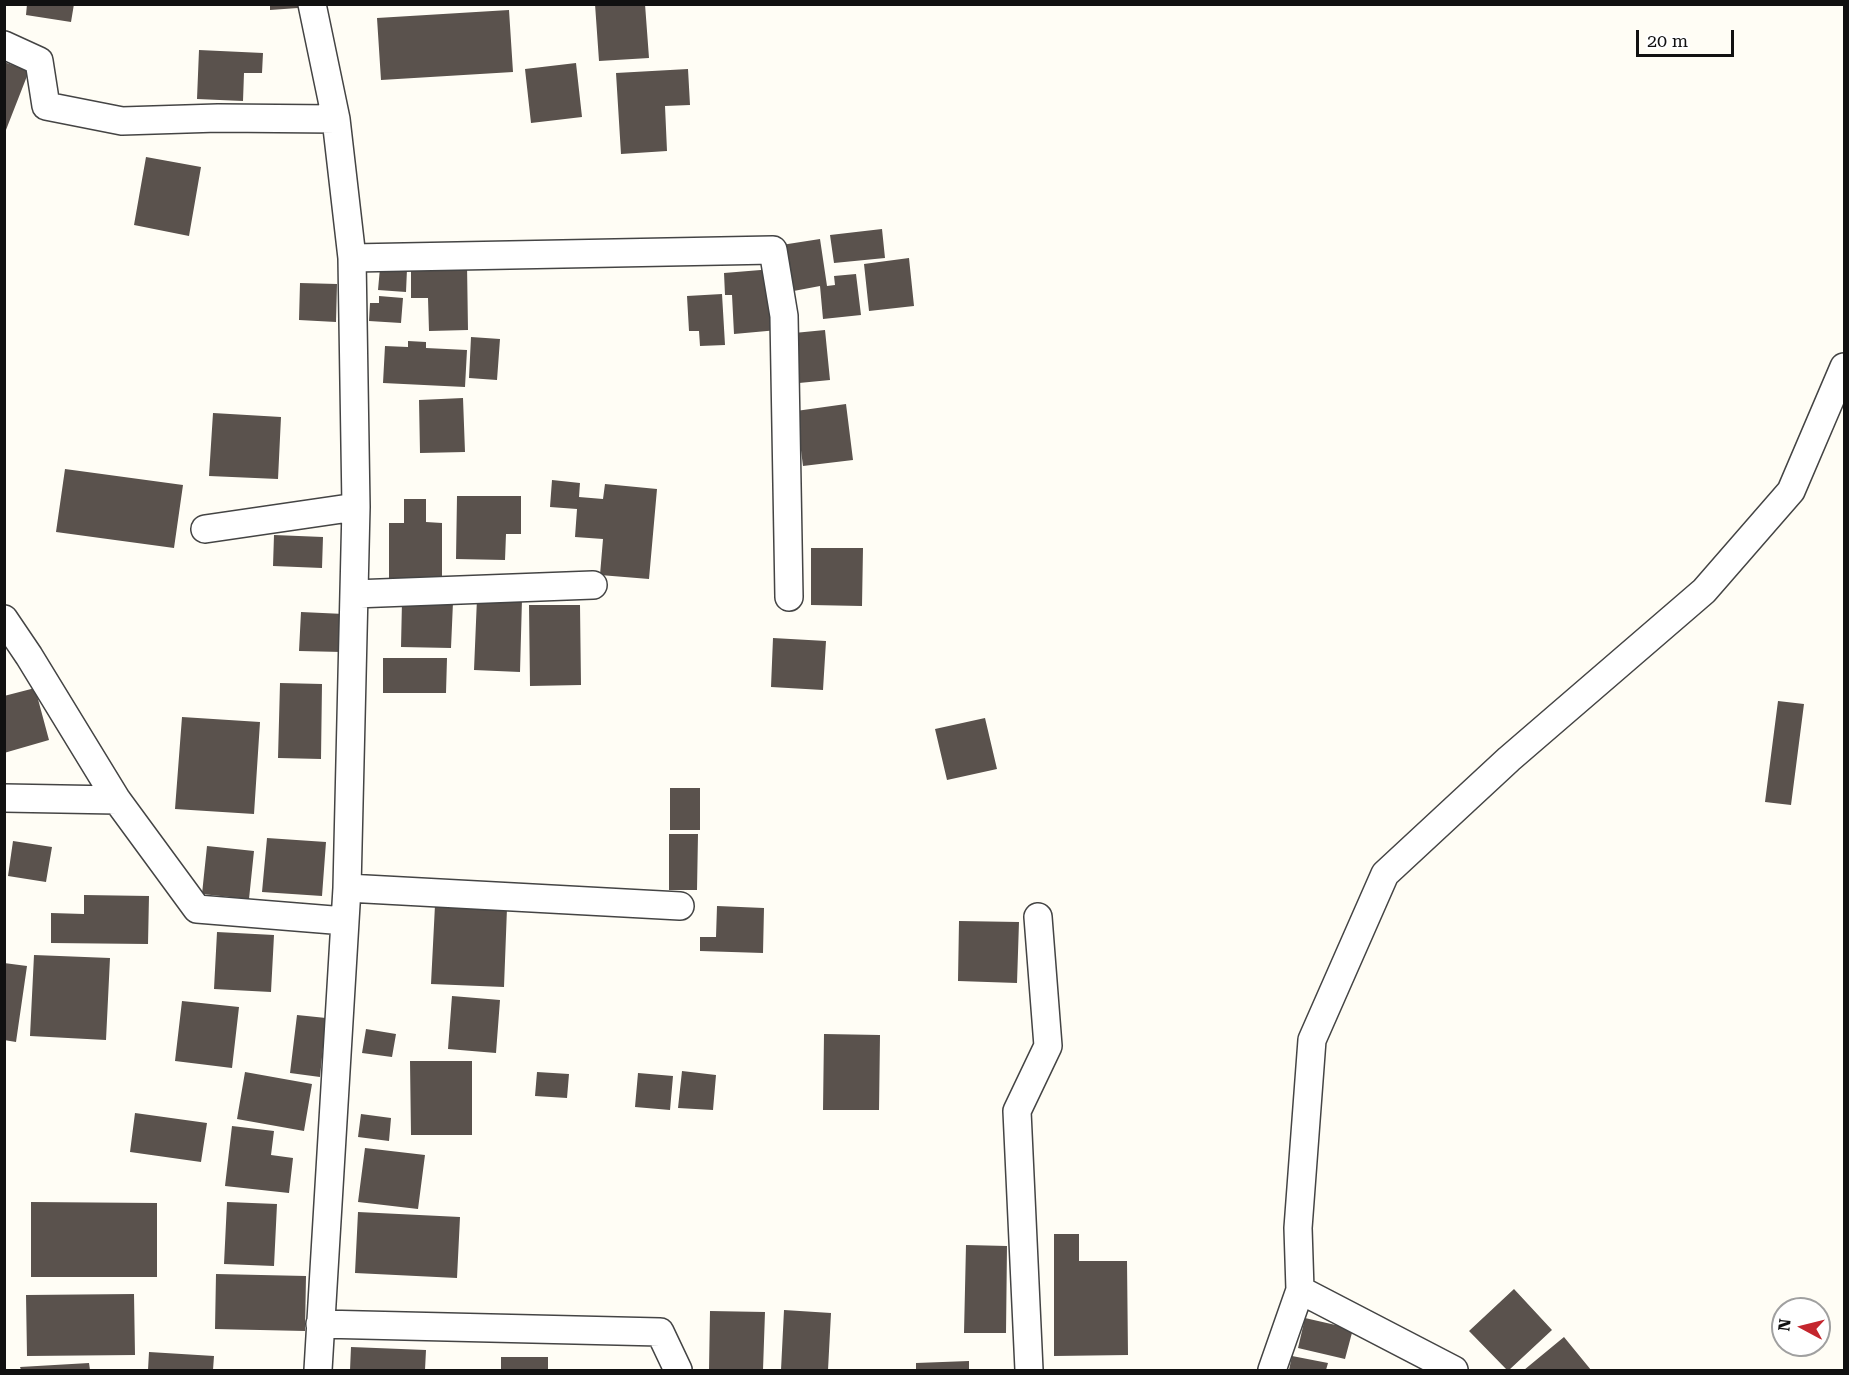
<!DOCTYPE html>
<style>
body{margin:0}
#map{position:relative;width:1849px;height:1375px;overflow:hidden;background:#fffdf5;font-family:"Roboto Serif",serif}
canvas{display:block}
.frame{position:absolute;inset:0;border:6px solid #111;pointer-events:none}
.north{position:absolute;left:1771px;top:1297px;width:60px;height:60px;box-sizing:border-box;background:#fff;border:2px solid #a0a0a0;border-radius:50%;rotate:277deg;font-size:16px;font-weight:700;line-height:24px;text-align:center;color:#111}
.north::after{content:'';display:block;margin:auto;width:21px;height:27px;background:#c4262e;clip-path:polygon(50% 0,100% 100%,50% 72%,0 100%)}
.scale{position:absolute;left:1636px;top:30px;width:98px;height:27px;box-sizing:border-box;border:3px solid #111;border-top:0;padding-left:8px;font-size:18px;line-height:21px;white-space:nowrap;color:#111;-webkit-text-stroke:4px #fff;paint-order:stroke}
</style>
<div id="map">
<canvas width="1849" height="1375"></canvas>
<div class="frame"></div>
<div class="north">N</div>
<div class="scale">20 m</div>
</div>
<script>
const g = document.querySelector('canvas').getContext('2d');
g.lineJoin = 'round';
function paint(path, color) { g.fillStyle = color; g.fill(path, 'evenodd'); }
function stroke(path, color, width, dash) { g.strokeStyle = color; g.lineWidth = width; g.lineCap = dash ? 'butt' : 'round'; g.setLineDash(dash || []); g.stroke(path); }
const building = new Path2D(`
 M 27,4 L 74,4 L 71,22 L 26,15 Z
 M 270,4 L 298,4 L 298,8 L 270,10 Z
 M 595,4 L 645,4 L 649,58 L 599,61 Z
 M 509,10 L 513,72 L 381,80 L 377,18 Z
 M 199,50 L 263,53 L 262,73 L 244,73 L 243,101 L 197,99 Z
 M 4,62 L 29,71 L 4,135 Z
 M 576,63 L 582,117 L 531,123 L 525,69 Z
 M 688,69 L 690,105 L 665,106 L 667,151 L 621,154 L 616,73 Z
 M 146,157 L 201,167 L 189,236 L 134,225 Z
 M 882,229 L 885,258 L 834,263 L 830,235 Z
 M 820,239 L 827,286 L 835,285 L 834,276 L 856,274 L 861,315 L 823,319 L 820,286 L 783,293 L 775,246 Z
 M 909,258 L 914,306 L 869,311 L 864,264 Z
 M 467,264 L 468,330 L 429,331 L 428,298 L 411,298 L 411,265 Z
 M 380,268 L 407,269 L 406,292 L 378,290 Z
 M 773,269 L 778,330 L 734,334 L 732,295 L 725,295 L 724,273 Z
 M 300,283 L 337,284 L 336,322 L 299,320 Z
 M 722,294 L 725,345 L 700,346 L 699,331 L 689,331 L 687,296 Z
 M 379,296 L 403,298 L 401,323 L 369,321 L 370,303 L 379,303 Z
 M 825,330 L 830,380 L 799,383 L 794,333 Z
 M 471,337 L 500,339 L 497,380 L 469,378 Z
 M 408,341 L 426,342 L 426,348 L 467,350 L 465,387 L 383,383 L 385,346 L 408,347 Z
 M 463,398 L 465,452 L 420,453 L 419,400 Z
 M 846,404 L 853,460 L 803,466 L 796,411 Z
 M 213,413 L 281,417 L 278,479 L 209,476 Z
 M 65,469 L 183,485 L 174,548 L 56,532 Z
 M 552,480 L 580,483 L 579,497 L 603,499 L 605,484 L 657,489 L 649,579 L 600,575 L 603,539 L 575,537 L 577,509 L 550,507 Z
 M 457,496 L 521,496 L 521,534 L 506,534 L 505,560 L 456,559 Z
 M 404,499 L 426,499 L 426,522 L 442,523 L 442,583 L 389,583 L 389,523 L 404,523 Z
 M 274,535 L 323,537 L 322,568 L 273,566 Z
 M 811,548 L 863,548 L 862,606 L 811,605 Z
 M 477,598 L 522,599 L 520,672 L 474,670 Z
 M 402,601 L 453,602 L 451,648 L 401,647 Z
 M 529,605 L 580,605 L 581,685 L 530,686 Z
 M 301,612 L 344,614 L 342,652 L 299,651 Z
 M 773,638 L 826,641 L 823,690 L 771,687 Z
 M 383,658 L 447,658 L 446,693 L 383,693 Z
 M 280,683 L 322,684 L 321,759 L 278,758 Z
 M 35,688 L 49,740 L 4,753 L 4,696 Z
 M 1778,701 L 1804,704 L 1791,805 L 1765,802 Z
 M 182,717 L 260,722 L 254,814 L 175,809 Z
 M 985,718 L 997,769 L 947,780 L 935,729 Z
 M 670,788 L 700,788 L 700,830 L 670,830 Z
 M 669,834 L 698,834 L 697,890 L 669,890 Z
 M 267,838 L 326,842 L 322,896 L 262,892 Z
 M 13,841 L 52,847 L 46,882 L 8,876 Z
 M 207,846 L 254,851 L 249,899 L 202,894 Z
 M 84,895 L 149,896 L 148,944 L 51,943 L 51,913 L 84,914 Z
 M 435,905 L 507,908 L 504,987 L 431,984 Z
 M 717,906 L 764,908 L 763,953 L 700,951 L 700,937 L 716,937 Z
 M 959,921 L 1019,922 L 1017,983 L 958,981 Z
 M 217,932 L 274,935 L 271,992 L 214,989 Z
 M 34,955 L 110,958 L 106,1040 L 30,1036 Z
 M 4,963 L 27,966 L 16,1042 L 4,1040 Z
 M 452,996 L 500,1000 L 496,1053 L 448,1049 Z
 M 182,1001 L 239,1007 L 232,1068 L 175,1061 Z
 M 297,1015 L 326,1018 L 320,1077 L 290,1073 Z
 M 366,1029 L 396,1034 L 392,1057 L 362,1053 Z
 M 824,1034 L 880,1035 L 879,1110 L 823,1110 Z
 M 410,1061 L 472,1061 L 472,1135 L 411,1135 Z
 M 682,1071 L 716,1075 L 713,1110 L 678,1108 Z
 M 245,1072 L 312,1084 L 304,1131 L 237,1119 Z
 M 537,1072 L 569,1074 L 567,1098 L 535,1096 Z
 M 638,1073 L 673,1076 L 670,1110 L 635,1107 Z
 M 135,1113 L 207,1123 L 201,1162 L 130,1152 Z
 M 361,1114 L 391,1118 L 389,1141 L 358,1137 Z
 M 232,1126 L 274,1131 L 271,1155 L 293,1158 L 289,1193 L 225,1186 Z
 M 365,1148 L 425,1155 L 418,1209 L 358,1202 Z
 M 31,1202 L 157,1203 L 157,1277 L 31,1277 Z
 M 227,1202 L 277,1204 L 274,1266 L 224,1264 Z
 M 358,1212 L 460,1217 L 457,1278 L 355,1273 Z
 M 1054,1234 L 1079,1234 L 1079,1261 L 1127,1261 L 1128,1355 L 1054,1356 Z
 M 966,1245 L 1007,1246 L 1006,1333 L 964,1333 Z
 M 216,1274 L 306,1276 L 305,1331 L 215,1329 Z
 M 1514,1289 L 1552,1330 L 1509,1370 L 1507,1370 L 1469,1331 Z
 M 134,1294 L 135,1355 L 27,1356 L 26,1295 Z
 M 784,1310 L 831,1313 L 828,1370 L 781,1370 Z
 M 710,1311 L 765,1312 L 763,1370 L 709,1370 Z
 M 1305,1318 L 1353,1329 L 1345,1359 L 1298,1348 Z
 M 1564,1337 L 1591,1370 L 1524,1370 Z
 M 351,1347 L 426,1350 L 425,1370 L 350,1370 Z
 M 149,1352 L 214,1356 L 213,1370 L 148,1370 Z
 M 1292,1356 L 1328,1363 L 1326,1370 L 1289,1370 Z
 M 501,1357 L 548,1357 L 548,1370 L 501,1370 Z
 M 969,1361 L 969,1370 L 916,1370 L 916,1363 Z
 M 89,1363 L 90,1370 L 21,1370 L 20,1367 Z`);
const street = new Path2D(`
 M 312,4 L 336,119 L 352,258 L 356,507 L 347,888 L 318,1370
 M 4,45 L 39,61 L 46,106 L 122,121 L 218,118 L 336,119
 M 352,258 L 773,250 L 784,316 L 789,597
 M 205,529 L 356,507
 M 354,594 L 593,585
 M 4,619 L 29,656 L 117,800 L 197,909 L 345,921
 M 4,798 L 117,800
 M 347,888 L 680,906
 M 1300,1290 L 1454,1370
 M 320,1324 L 660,1332 L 678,1370
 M 1029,1370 L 1017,1111 L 1048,1046 L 1038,917
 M 1272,1370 L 1300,1290 L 1298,1228 L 1312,1040 L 1385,874 L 1509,759 L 1704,591 L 1791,491 L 1844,367`);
paint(building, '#5a524d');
stroke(street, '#444', 30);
stroke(street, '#fff', 27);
</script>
